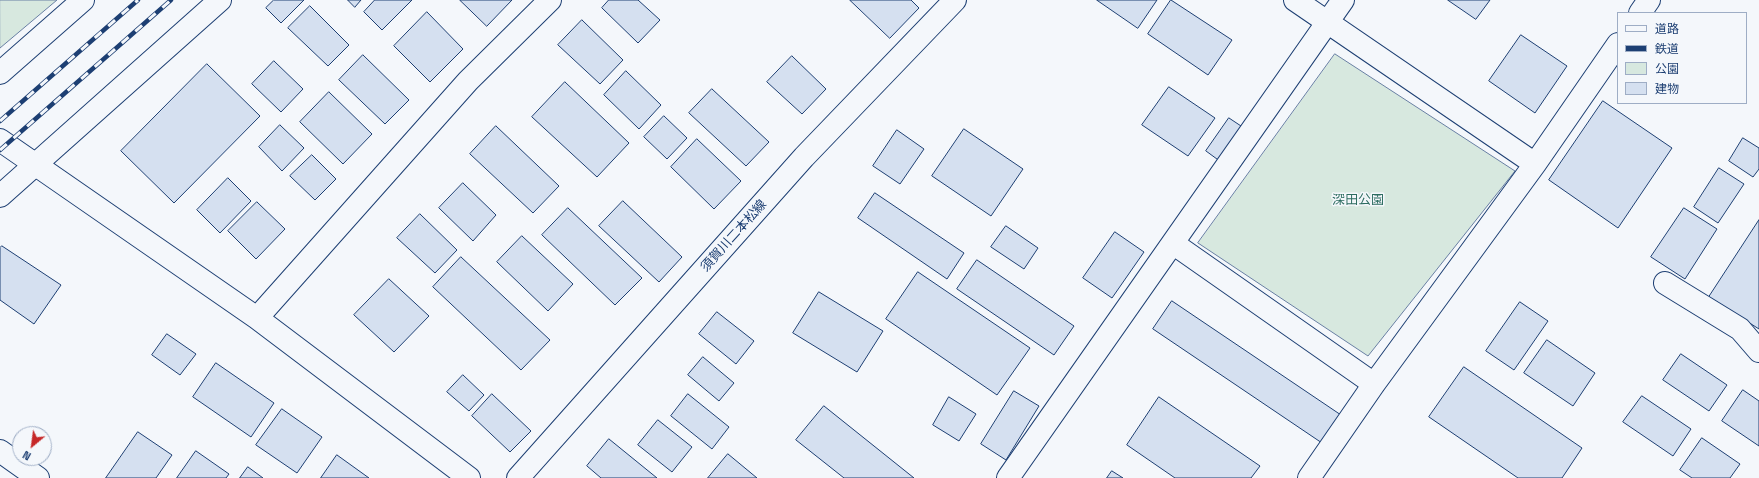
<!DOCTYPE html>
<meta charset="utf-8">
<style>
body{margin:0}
#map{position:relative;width:1759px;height:478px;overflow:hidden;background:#f4f7fb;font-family:"Space Grotesk","Noto Sans JP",sans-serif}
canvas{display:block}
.legend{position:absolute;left:1617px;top:12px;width:130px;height:92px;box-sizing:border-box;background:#f4f7fb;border:1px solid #9eadc5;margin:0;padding:5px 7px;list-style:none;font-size:12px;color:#1d3f73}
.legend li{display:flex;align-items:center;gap:8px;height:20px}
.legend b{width:20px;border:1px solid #9eadc5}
.north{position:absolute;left:12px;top:426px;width:40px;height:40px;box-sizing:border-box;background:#f4f7fb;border:1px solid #9eadc5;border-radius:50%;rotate:209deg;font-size:11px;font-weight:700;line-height:16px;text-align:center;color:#1d3f73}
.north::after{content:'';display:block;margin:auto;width:14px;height:18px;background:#c62828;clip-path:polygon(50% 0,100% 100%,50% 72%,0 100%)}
</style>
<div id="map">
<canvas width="1759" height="478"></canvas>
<ul class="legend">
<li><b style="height:5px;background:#f4f7fb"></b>道路</li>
<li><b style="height:5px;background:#1d3f73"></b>鉄道</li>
<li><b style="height:11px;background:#d7e8df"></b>公園</li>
<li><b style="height:11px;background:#d5e0f0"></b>建物</li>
</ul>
<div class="north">N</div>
</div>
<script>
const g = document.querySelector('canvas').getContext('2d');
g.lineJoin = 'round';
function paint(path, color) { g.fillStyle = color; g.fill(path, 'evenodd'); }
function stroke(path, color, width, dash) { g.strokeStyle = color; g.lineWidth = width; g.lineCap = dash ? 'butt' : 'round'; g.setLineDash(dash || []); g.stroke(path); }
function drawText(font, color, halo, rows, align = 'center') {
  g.font = font + ' "Space Grotesk","Noto Sans JP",sans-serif'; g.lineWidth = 3; g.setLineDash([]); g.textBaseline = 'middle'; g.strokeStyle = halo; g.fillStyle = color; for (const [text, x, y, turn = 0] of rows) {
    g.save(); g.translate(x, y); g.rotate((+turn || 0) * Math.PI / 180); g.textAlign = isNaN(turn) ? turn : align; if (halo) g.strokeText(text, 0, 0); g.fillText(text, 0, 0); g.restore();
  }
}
const green = new Path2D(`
 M 0,0 L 57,0 L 0,48 Z
 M 1335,54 L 1515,171 L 1368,356 L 1198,243 Z`);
const building = new Path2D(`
 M 274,0 L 304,0 L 281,23 L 266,8 Z
 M 348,0 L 361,0 L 355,7 Z
 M 375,0 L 412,0 L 382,30 L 364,12 Z
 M 460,0 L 512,0 L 487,26 Z
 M 609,0 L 638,0 L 660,20 L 638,43 L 602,8 Z
 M 850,0 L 911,0 L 919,8 L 890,38 Z
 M 1097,0 L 1157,0 L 1138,28 Z
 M 1171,0 L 1232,40 L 1208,75 L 1148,34 Z
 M 1448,0 L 1490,0 L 1476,19 Z
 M 310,6 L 349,45 L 328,66 L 288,28 Z
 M 427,12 L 463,49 L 430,82 L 394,46 Z
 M 582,20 L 623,60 L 600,84 L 558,45 Z
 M 1521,35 L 1567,66 L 1535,113 L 1489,81 Z
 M 363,55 L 409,100 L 385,124 L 339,80 Z
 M 792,56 L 826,89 L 802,114 L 767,82 Z
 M 274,61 L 303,89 L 281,112 L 252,84 Z
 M 207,64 L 260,116 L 174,203 L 121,151 Z
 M 626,71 L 661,105 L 639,129 L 604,95 Z
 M 565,82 L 629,143 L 597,177 L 532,117 Z
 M 1169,87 L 1215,118 L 1188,156 L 1142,125 Z
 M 712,89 L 769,142 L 746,166 L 689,113 Z
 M 329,92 L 372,134 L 343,164 L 300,122 Z
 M 1603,101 L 1672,148 L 1618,228 L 1549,180 Z
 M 664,116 L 687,138 L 667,159 L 644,137 Z
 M 1229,118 L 1244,128 L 1221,162 L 1206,151 Z
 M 280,125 L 304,148 L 282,171 L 259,147 Z
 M 496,126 L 559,186 L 533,213 L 470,154 Z
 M 964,129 L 1023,169 L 991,216 L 932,176 Z
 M 897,130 L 924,149 L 900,184 L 873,166 Z
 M 1743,138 L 1759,148 L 1759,169 L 1753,177 L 1729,161 Z
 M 697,139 L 741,181 L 714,209 L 671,167 Z
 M 312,155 L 336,179 L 315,200 L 290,176 Z
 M 1719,168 L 1744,184 L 1718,223 L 1694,207 Z
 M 228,178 L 251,201 L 220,233 L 197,210 Z
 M 463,183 L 496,215 L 473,241 L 439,208 Z
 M 875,193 L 964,253 L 947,279 L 858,218 Z
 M 623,201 L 682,257 L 659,282 L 599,226 Z
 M 257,202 L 285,229 L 256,259 L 228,231 Z
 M 568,208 L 642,278 L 615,305 L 542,235 Z
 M 1684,208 L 1717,229 L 1685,279 L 1651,257 Z
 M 420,214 L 457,250 L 435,273 L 397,238 Z
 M 1759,220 L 1759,329 L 1709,297 Z
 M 1006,226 L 1038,248 L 1024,269 L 991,247 Z
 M 1115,232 L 1144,252 L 1112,298 L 1083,278 Z
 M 522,236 L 573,284 L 548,311 L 497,262 Z
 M 2,246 L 61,285 L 34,324 L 0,300 L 0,248 Z
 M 461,257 L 550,340 L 521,370 L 433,287 Z
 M 977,260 L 1074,326 L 1054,355 L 957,289 Z
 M 918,272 L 1030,348 L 997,395 L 886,319 Z
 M 389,279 L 429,316 L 394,352 L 354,315 Z
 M 819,292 L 883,331 L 857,372 L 793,333 Z
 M 1172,301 L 1341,415 L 1322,443 L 1153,329 Z
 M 1520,302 L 1548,321 L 1514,370 L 1486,351 Z
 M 717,312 L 754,341 L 736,364 L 699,334 Z
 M 167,334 L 196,354 L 180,375 L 152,355 Z
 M 1547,340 L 1595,373 L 1573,406 L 1524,373 Z
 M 1681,354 L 1727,385 L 1709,411 L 1663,380 Z
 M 703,357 L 734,383 L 719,401 L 688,375 Z
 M 216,363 L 274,403 L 251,437 L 193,397 Z
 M 1464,367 L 1582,448 L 1562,478 L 1518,478 L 1429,417 Z
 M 463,375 L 484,395 L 469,411 L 447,392 Z
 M 1743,390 L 1759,401 L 1759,446 L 1722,421 Z
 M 1014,391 L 1039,406 L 1006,460 L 981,444 Z
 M 492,394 L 531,431 L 510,452 L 472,416 Z
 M 688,394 L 729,427 L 712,449 L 671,416 Z
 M 1642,396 L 1691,429 L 1673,456 L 1623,422 Z
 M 949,397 L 976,414 L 959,441 L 933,425 Z
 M 1159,397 L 1260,466 L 1251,478 L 1175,478 L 1127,445 Z
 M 824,406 L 914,478 L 844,478 L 796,440 Z
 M 282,409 L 322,437 L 297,473 L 256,445 Z
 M 658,420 L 692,447 L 672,472 L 638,445 Z
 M 138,432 L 172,455 L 156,478 L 106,478 Z
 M 1702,438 L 1740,464 L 1730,478 L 1692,478 L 1680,470 Z
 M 609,439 L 657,478 L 601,478 L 587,466 Z
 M 196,451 L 229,474 L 226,478 L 177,478 Z
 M 728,454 L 757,478 L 708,478 Z
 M 337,455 L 369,478 L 321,478 Z
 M 248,467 L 263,478 L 240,478 Z
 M 1112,471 L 1123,478 L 1107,478 Z`);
const street = new Path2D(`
 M 1295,0 L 1535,164
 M 1640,13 L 1649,0
 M 0,73 L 83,0
 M 0,140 L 257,318 L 469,478
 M 0,196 L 220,0
 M 1174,244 L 1374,384
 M 1665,283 L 1740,329 L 1759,351
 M 257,318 L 468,81 L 550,0
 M 0,451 L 38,478
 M 1008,478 L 1343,0
 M 1309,478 L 1374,384 L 1535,164 L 1618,44`);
const secondary = new Path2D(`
 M 518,478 L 804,157 L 955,0`);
const rail = new Path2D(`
 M 0,121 L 138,0
 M 0,150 L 171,0`);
const parkNames = [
 ["深田公園",1358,200]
];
const streetNames = [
 ["須賀川二本松線",734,236,-48]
];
paint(green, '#d7e8df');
stroke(green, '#687fa3', 1);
paint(building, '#d5e0f0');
stroke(building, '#1d3f73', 1);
stroke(street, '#1d3f73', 24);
stroke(secondary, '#1d3f73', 24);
stroke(street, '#f4f7fb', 22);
stroke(secondary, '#f4f7fb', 22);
stroke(rail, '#1d3f73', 4.5);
stroke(rail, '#f4f7fb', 3, [9]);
drawText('13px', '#2c6c60', '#f4f7fb', parkNames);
drawText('13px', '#1d3f73', '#f4f7fb', streetNames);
</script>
